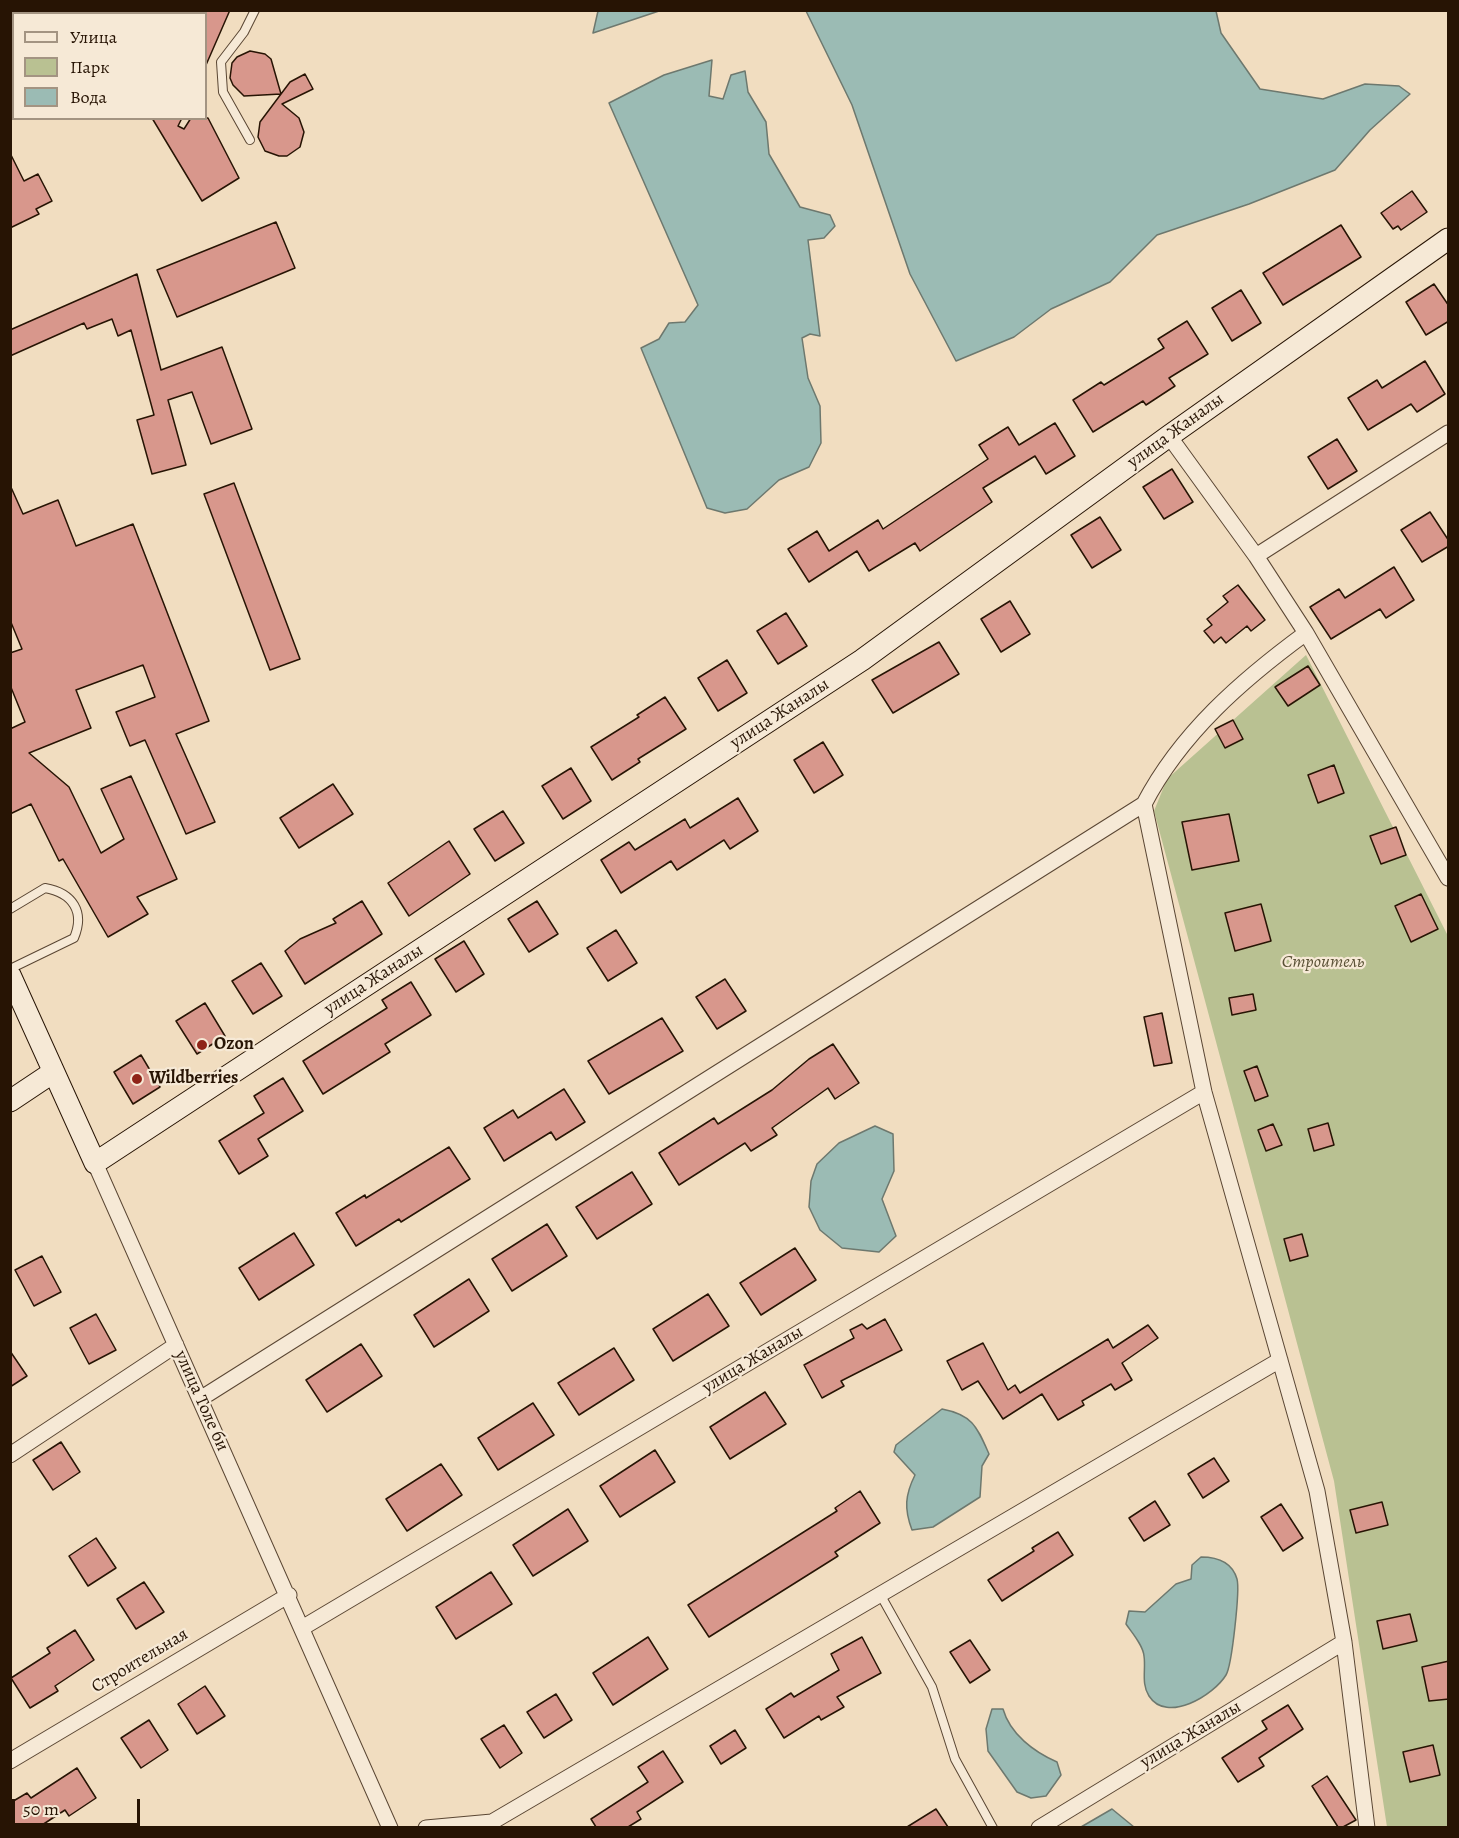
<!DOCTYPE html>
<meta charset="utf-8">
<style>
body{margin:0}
#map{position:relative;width:1459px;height:1838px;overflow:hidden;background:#f1ddc0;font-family:Alegreya,serif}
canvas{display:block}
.frame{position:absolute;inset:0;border:12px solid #271404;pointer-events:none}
.legend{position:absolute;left:12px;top:12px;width:195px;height:108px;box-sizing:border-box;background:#f6e9d6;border:2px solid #a39482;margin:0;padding:8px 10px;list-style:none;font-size:18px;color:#271404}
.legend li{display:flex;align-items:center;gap:12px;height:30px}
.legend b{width:30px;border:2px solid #a39482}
.scale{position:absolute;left:12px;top:1799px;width:128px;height:27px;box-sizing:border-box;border:3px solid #271404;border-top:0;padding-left:8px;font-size:18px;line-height:21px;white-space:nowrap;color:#271404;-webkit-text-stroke:4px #f6e9d6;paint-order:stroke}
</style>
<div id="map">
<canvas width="1459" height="1838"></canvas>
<div class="frame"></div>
<ul class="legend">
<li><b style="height:8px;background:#f6e9d6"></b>Улица</li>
<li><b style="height:16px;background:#b9c192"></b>Парк</li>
<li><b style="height:16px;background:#9bbbb4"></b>Вода</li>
</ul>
<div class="scale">50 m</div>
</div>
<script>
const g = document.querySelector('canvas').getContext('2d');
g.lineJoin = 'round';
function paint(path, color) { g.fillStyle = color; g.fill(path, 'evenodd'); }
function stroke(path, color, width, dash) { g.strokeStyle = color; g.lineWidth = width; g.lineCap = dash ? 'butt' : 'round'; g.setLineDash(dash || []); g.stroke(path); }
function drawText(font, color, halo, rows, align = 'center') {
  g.font = font + ' Alegreya,serif'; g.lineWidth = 4.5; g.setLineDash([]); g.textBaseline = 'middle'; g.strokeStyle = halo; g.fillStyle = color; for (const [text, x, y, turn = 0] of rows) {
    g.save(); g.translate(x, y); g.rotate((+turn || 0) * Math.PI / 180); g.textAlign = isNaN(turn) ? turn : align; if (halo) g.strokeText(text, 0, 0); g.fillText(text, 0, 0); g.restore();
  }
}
const green = new Path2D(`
 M 1306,655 L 1448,936 L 1448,1827 L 1387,1827 L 1334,1481 L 1154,811 L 1167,779 Z`);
const water = new Path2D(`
 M 598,11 L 598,10 L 659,11 L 593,33 Z
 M 806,11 L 1216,11 L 1221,33 L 1260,89 L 1323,99 L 1365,84 L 1399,86 L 1410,94 L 1370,130 L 1335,170 L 1249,204 L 1157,235 L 1110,282 L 1051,309 L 1014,337 L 956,361 L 910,274 L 852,105 Z
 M 712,60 L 709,96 L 723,99 L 731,75 L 745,71 L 748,92 L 766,122 L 769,154 L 800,207 L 830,215 L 835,226 L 824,238 L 808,240 L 820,336 L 810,334 L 802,338 L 808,378 L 820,406 L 821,443 L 809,467 L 779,480 L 747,509 L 725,513 L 707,508 L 641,348 L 659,339 L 669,323 L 685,322 L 698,305 L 609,103 L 664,75 Z
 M 875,1126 L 893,1134 L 894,1171 L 882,1199 L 896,1236 L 879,1252 L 842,1248 L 820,1230 L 809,1207 L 811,1181 L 817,1164 L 839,1143 Z
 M 942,1409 C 973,1415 977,1427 989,1454 L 982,1466 L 980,1497 L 933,1527 L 912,1530 C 904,1509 905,1495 915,1475 L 894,1452 L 896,1445 Z
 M 1201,1557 C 1217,1557 1232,1562 1237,1579 C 1240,1590 1232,1665 1226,1675 C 1214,1695 1167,1724 1149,1696 C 1141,1684 1146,1669 1144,1656 C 1143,1645 1132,1633 1126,1624 L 1129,1611 L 1145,1612 L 1176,1584 L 1191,1579 L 1192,1565 Z
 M 992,1709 L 1003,1709 C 1010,1734 1034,1752 1057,1762 L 1061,1775 L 1046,1796 L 1031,1798 L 1017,1792 L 988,1751 L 986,1729 Z
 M 1112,1809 L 1134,1827 L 1081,1827 Z`);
const building = new Path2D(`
 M 206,10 L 230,10 L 206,65 Z
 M 250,51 L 265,54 L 271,59 L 281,94 L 290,82 L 305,74 L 313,89 L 282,104 L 299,118 L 304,132 L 300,147 L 287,156 L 279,156 L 265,151 L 258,137 L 260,122 L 281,94 L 244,96 L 233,85 L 230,78 L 232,63 L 237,57 Z
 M 152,118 L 182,118 L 178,126 L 184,129 L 191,118 L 208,118 L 239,178 L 202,201 Z
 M 10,153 L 24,181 L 38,174 L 52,201 L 36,209 L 39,214 L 10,228 Z
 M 1412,191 L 1427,212 L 1401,230 L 1398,226 L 1393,229 L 1381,213 Z
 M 276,222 L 295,268 L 177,317 L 157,270 Z
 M 1341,225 L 1361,257 L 1283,305 L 1263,273 Z
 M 137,274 L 161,370 L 222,347 L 252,429 L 211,444 L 192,392 L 168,400 L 186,465 L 152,474 L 137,420 L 154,415 L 131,330 L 118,336 L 112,319 L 87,329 L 84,323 L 10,356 L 10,330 Z
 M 1434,284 L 1449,306 L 1449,321 L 1426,335 L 1406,302 Z
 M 1241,290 L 1261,323 L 1232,341 L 1212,308 Z
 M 1187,321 L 1208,354 L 1169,378 L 1175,386 L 1146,405 L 1143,401 L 1093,432 L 1073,400 L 1101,382 L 1104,385 L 1164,348 L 1158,339 Z
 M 1425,361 L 1445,394 L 1417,412 L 1411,404 L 1368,430 L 1348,398 L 1377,380 L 1382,388 Z
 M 1055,423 L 1075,456 L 1046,474 L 1035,456 L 983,488 L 992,502 L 920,551 L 915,543 L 869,571 L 857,551 L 809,582 L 788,549 L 817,531 L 829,551 L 878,520 L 883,529 L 988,459 L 979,445 L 1008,427 L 1019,445 Z
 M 1337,439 L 1357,471 L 1328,489 L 1308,457 Z
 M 1172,469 L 1193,502 L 1164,519 L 1143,487 Z
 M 234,483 L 300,659 L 270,670 L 204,494 Z
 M 10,485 L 23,514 L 58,500 L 76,546 L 133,524 L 209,721 L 176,734 L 215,822 L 186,834 L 145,740 L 130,746 L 116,712 L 155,697 L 143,665 L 76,690 L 91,728 L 29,753 L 69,787 L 101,853 L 124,839 L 101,789 L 131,776 L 177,879 L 137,897 L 148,914 L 108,937 L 63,859 L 59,861 L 31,804 L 10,814 L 10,729 L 25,722 L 10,685 L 10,653 L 22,649 L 10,620 Z
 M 1430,512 L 1449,541 L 1449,546 L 1422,562 L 1401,530 Z
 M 1100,517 L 1121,550 L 1092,568 L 1071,535 Z
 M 1394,567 L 1414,600 L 1386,618 L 1380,609 L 1331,639 L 1310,607 L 1339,589 L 1345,598 Z
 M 1238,585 L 1265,620 L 1251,631 L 1247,626 L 1226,643 L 1221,637 L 1214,643 L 1204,631 L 1212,625 L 1207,619 L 1228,602 L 1223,596 Z
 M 1010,601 L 1030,634 L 1001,652 L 981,619 Z
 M 786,613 L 807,646 L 778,664 L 757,631 Z
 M 939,642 L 959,674 L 893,713 L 872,680 Z
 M 727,660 L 747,693 L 718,711 L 698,678 Z
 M 1308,666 L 1320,685 L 1288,706 L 1275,687 Z
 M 665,697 L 686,729 L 638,759 L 640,762 L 612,780 L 591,747 L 639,717 L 637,715 Z
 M 1233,720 L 1243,739 L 1225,748 L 1215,729 Z
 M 823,742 L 843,775 L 814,793 L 794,760 Z
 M 1334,765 L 1344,793 L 1318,803 L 1308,775 Z
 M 571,768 L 591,801 L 563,819 L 542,786 Z
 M 333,784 L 353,814 L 299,848 L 280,818 Z
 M 738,798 L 758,831 L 730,849 L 724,840 L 677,870 L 671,861 L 621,893 L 601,860 L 629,842 L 635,850 L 685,819 L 690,828 Z
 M 503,811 L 524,843 L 495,861 L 474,829 Z
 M 1229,814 L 1239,861 L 1192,870 L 1182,822 Z
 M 1396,827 L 1406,855 L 1381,864 L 1370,836 Z
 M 449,841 L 470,874 L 409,916 L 388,883 Z
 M 1421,894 L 1438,929 L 1411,942 L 1395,906 Z
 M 362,901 L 382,934 L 305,984 L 285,951 L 300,939 L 336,923 L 333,919 Z
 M 537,901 L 558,934 L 529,952 L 508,919 Z
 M 1261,904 L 1271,941 L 1235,951 L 1225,913 Z
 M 616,930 L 637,963 L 608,981 L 587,948 Z
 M 464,941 L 484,974 L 456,992 L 435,959 Z
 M 261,963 L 282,996 L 253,1014 L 232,981 Z
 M 725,979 L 746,1011 L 717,1029 L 696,997 Z
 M 411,982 L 431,1015 L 385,1044 L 390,1052 L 323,1094 L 303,1061 L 387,1008 L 382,1000 Z
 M 1253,994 L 1256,1010 L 1232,1015 L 1229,998 Z
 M 205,1003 L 225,1036 L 197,1054 L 176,1021 Z
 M 1162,1013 L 1172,1063 L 1154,1066 L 1144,1017 Z
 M 662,1018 L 683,1051 L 609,1094 L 588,1061 Z
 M 833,1044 L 859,1083 L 835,1099 L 828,1088 L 772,1128 L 777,1135 L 751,1151 L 745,1143 L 679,1185 L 659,1153 L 714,1118 L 718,1124 L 772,1090 L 809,1059 Z
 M 141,1055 L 160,1087 L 133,1104 L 114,1072 Z
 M 1257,1066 L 1268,1096 L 1255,1101 L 1244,1071 Z
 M 283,1078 L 303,1111 L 258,1139 L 268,1156 L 239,1174 L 219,1141 L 264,1113 L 254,1096 Z
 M 564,1089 L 585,1122 L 556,1140 L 551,1132 L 504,1161 L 484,1128 L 513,1110 L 518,1118 Z
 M 1328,1123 L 1334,1145 L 1314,1151 L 1308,1129 Z
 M 1273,1124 L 1282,1145 L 1266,1151 L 1258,1130 Z
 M 449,1147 L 470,1179 L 401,1222 L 399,1219 L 356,1246 L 336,1213 L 365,1195 L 366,1198 Z
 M 632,1172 L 652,1204 L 597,1239 L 576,1207 Z
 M 547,1224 L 567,1256 L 512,1291 L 492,1259 Z
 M 294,1233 L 314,1265 L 259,1300 L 239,1268 Z
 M 1302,1234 L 1308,1256 L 1290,1261 L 1284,1239 Z
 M 795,1248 L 816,1280 L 761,1315 L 740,1283 Z
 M 42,1256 L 61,1292 L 34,1306 L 15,1270 Z
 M 469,1279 L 489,1311 L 434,1347 L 414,1315 Z
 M 708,1294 L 729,1326 L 673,1361 L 653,1329 Z
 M 96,1314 L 116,1350 L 89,1364 L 70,1328 Z
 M 885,1319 L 902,1350 L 841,1381 L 844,1386 L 822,1398 L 804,1365 L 854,1338 L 850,1330 L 862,1324 L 867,1329 Z
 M 1148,1325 L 1158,1338 L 1122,1363 L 1132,1380 L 1115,1390 L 1111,1384 L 1082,1401 L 1084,1405 L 1058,1420 L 1042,1394 L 1003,1419 L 978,1381 L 962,1390 L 947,1361 L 983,1343 L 1008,1390 L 1015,1385 L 1020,1393 L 1108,1339 L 1113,1348 Z
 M 361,1344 L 382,1376 L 327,1412 L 306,1380 Z
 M 614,1348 L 634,1380 L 579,1415 L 558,1383 Z
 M 10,1351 L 27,1376 L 10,1387 Z
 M 765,1392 L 786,1424 L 730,1459 L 710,1427 Z
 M 533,1403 L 554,1435 L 498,1470 L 478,1438 Z
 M 61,1442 L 80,1472 L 53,1490 L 33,1460 Z
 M 655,1450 L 675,1482 L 620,1517 L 600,1486 Z
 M 1214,1458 L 1229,1481 L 1203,1498 L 1188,1474 Z
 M 441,1464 L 462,1495 L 407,1531 L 386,1499 Z
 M 860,1491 L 880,1523 L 835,1552 L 838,1556 L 709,1637 L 688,1605 L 837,1511 L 835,1508 Z
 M 1155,1501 L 1170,1525 L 1144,1541 L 1129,1518 Z
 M 1382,1502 L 1388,1525 L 1356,1533 L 1350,1510 Z
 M 1281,1504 L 1303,1538 L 1283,1551 L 1261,1517 Z
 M 568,1509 L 588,1541 L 533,1576 L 513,1545 Z
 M 1058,1532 L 1073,1555 L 1002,1601 L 988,1580 L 1034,1551 L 1032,1548 Z
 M 96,1538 L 116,1568 L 88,1586 L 69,1556 Z
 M 491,1572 L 512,1604 L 456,1639 L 436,1607 Z
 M 144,1582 L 164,1612 L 136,1629 L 117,1599 Z
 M 1410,1614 L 1417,1641 L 1383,1649 L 1377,1621 Z
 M 75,1630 L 94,1660 L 55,1686 L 58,1691 L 30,1708 L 11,1678 L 50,1653 L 47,1648 Z
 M 648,1637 L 668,1669 L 613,1705 L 593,1673 Z
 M 862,1637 L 881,1673 L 837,1697 L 844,1707 L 821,1720 L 819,1716 L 784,1738 L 766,1709 L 791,1693 L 794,1697 L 839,1670 L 831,1654 Z
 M 970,1640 L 990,1670 L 970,1683 L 950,1652 Z
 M 1449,1661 L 1449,1699 L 1429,1701 L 1422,1667 Z
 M 205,1686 L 225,1716 L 197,1734 L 178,1704 Z
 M 556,1694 L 572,1720 L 544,1738 L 527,1712 Z
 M 1288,1705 L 1303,1729 L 1259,1758 L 1264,1766 L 1238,1782 L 1222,1758 L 1267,1729 L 1262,1721 Z
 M 149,1720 L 168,1750 L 141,1768 L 121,1738 Z
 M 504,1725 L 522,1753 L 500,1768 L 481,1739 Z
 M 735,1730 L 746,1748 L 721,1764 L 710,1746 Z
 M 1433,1745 L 1440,1775 L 1410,1782 L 1403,1752 Z
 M 663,1751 L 683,1782 L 637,1812 L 641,1819 L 628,1827 L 596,1827 L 591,1819 L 648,1782 L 638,1767 Z
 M 77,1768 L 96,1798 L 69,1816 L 65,1810 L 39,1827 L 10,1827 L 10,1803 L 27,1793 L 31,1798 Z
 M 1327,1776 L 1356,1820 L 1343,1827 L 1338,1827 L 1312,1786 Z
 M 936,1809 L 948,1827 L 907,1827 Z`);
const lane = new Path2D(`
 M 250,140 L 223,92 L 221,62 L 244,32 L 255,10
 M 10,909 L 45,888 C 73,893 85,912 74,938 L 10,969
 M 880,1594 L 932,1687 L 955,1759 L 993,1828`);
const street = new Path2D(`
 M 1169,436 L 1256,556 L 1306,633 L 1448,878
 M 1256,556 L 1448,433
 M 1306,633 C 1242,680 1181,733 1144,804 L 1204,1092 L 1317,1491 L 1344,1642 L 1367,1828
 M 95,1163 L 390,1828
 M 200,1399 L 1144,804
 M 10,1455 L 176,1345
 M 302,1628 L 1204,1092
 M 10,1761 L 289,1595
 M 426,1828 L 492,1822 L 1280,1360
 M 1039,1828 L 1344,1642`);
const secondary = new Path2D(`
 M 10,975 L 95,1163 L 862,660 L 1169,436 L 1448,239
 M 10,1101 L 52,1073`);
const markers = [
 [202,1045,6,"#8f2418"],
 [137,1079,6,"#8f2418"]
];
const streetNames = [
 ["улица Жаналы",1176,431,-36],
 ["улица Жаналы",780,714,-33],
 ["улица Жаналы",374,980,-33],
 ["улица Жаналы",753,1360,-31],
 ["улица Толе би",201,1401,66],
 ["Строительная",140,1661,-31],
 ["улица Жаналы",1191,1735,-31]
];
const parkNames = [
 ["Строитель",1323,963]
];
const poiNames = [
 ["Ozon",214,1045],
 ["Wildberries",149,1079]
];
paint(green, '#b9c192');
paint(water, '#9bbbb4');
stroke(water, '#6d786e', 1.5);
paint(building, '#d8978c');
stroke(building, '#271404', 1.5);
stroke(lane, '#5a4633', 10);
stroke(street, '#5a4633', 17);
stroke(secondary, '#271404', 23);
stroke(lane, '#f6e9d6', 8);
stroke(street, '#f6e9d6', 15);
stroke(secondary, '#f6e9d6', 21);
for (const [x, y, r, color] of markers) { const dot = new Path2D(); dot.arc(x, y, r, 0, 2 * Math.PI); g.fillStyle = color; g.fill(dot); stroke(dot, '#f6e9d6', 2); }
drawText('18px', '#271404', '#f6e9d6', streetNames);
drawText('italic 18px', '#5a5136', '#f6e9d6', parkNames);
drawText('bold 18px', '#271404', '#f6e9d6', poiNames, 'left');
</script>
